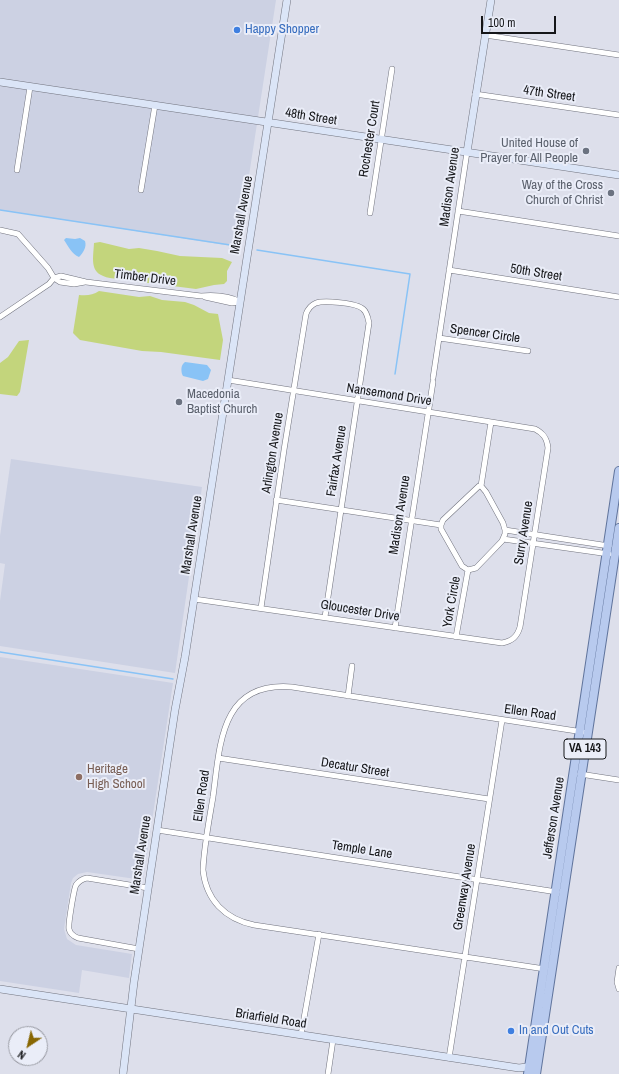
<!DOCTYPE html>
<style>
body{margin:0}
#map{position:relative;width:619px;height:1074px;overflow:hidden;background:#dddfeb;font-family:"Archivo Narrow",sans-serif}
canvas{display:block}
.north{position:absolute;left:8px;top:1026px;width:40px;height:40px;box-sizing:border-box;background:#eaedf8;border:1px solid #95979f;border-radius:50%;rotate:215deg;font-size:11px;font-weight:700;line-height:16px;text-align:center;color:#151619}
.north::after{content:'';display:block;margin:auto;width:14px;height:18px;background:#886703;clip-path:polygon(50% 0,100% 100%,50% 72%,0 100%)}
.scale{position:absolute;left:481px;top:16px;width:75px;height:18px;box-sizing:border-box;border:2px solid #151619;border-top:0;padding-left:5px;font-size:12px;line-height:14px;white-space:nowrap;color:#151619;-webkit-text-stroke:3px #eaedf8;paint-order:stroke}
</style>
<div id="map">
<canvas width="619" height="1074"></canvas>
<div class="north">N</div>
<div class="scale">100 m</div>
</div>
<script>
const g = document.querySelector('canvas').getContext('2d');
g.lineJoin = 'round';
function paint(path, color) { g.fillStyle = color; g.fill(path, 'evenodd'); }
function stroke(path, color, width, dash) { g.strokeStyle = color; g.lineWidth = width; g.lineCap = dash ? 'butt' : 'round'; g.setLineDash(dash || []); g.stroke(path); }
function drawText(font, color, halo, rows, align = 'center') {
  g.font = font + ' "Archivo Narrow",sans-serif'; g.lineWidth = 4; g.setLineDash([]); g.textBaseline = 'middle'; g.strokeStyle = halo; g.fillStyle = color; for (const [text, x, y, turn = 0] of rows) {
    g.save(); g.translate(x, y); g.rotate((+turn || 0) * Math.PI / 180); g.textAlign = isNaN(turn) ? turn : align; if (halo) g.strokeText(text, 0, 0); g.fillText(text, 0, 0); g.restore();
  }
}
const built = new Path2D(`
 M 0,0 L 276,0 L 238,247 L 0,210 Z
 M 11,459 L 202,487 L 175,673 L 0,646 L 0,601 L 5,564 L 0,563 L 0,536 Z
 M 0,657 L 173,683 L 143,880 L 87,872 L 78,874 L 73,878 L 71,883 L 64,929 L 67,939 L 76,945 L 132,954 L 129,978 L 82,970 L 79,993 L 0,981 Z`);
const green = new Path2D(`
 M 100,242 L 129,249 L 139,248 L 157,251 L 180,256 L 222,258 L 232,262 L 227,271 L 227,281 L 224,284 L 214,285 L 196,289 L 110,278 C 89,274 93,261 94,243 Z
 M 99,291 L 139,297 L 150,296 L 162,300 L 185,302 L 194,305 L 209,313 L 218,314 L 223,340 L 220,360 L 161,352 L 142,351 L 80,340 L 73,333 L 79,295 C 87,296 93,295 99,291 Z
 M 29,340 L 20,392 L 17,396 L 0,394 L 0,363 L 8,357 L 19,341 Z`);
const water = new Path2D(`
 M 66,238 L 75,239 L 80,238 L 85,241 C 87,247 83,253 79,257 C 72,254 68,246 64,240 Z
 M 185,362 L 207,365 L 211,370 L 208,379 L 203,381 L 183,376 L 182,374 C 181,369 181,365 185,362 Z`);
const stream = new Path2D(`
 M 0,210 L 237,246
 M 257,250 L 410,274 L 395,374
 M 0,652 L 173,679`);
const street = new Path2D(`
 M 485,35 L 619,55
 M 475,94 L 619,115
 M 17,170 L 30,87
 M 141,190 L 155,105
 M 458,211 L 619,236
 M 370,213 L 392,69
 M 0,230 L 18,234 L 48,268 L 54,278 L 60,282 L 74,284 L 85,282
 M 449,270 L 619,297
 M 205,297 L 232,303 L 239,302
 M 0,317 L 49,284 L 54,278 L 61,276 L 86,282 L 201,296 C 214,295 228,295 240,302
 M 439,338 L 528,351
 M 433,378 L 467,152
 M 479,486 L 481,486 L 486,492 L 503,523 L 505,530 L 505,534 L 502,541 L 476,568 L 468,570 L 462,566 L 441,529 L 441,525 L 443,520 Z
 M 481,486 L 491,422
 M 276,500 L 441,525
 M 505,530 L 609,546
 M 503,539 L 609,554
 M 194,599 L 502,643 C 512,641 517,637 520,627 L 548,448 C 547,438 543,433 535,429 L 228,380
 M 261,608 L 284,450 L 306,314 C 308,309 311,305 316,303 C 324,300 357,303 363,309 C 367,312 368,318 369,323 L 325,617
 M 395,628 L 433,382
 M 456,637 L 468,570
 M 348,696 L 352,666
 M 218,758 L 489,799
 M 580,774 L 619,780
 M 157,830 L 557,892
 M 139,949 L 78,938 C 73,936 70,934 69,929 C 68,924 74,889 76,885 C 79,881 82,879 87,878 L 148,888
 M 619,968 L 617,982 L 619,989
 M 545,969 L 254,925 C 225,919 206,900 203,870 C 204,846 209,821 213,797 C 220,745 220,681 292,687 L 583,732
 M 301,1035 L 319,934
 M 449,1058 L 502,720
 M 328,1074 L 333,1040`);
const secondary = new Path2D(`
 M 0,82 L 619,175
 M 467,152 L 491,0
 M 0,989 L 519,1068 L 534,1066
 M 123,1074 L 134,982 L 175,710 L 185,657 L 287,0`);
const primary = new Path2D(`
 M 528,1074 L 619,471
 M 536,1074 L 619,528`);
const markers = [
 [237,30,4,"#3f7fe0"],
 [586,151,4,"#6b7280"],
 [611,193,4,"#6b7280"],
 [179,402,4,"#6b7280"],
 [79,777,4,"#8d6e63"],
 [511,1031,4,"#3f7fe0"]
];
const shields = [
 [585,749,42]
];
const shieldNames = [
 ["VA 143",585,749]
];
const shopNames = [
 ["Happy Shopper",245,30],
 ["In and Out Cuts",519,1031]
];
const streetNames = [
 ["47th Street",549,94,8],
 ["48th Street",311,117,9],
 ["Rochester Court",370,139,-81],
 ["Madison Avenue",450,187,-82],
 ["Marshall Avenue",242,215,-80],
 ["50th Street",536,273,9],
 ["Timber Drive",145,278,7],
 ["Spencer Circle",485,334,8],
 ["Nansemond Drive",389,395,9],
 ["Arlington Avenue",273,453,-81],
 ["Fairfax Avenue",337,461,-81],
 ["Madison Avenue",400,515,-81],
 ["Surry Avenue",524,533,-81],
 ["Marshall Avenue",192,535,-81],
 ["York Circle",452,602,-80],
 ["Gloucester Drive",360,611,9],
 ["Ellen Road",530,713,8],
 ["Decatur Street",355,768,9],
 ["Ellen Road",202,796,-82],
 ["Jefferson Avenue",554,818,-81],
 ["Temple Lane",362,850,9],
 ["Marshall Avenue",141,855,-81],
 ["Greenway Avenue",465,887,-81],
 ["Briarfield Road",271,1019,9]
];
const worshipNames = [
 ["United House of",578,144],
 ["Prayer for All People",578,159],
 ["Way of the Cross",603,186],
 ["Church of Christ",603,201],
 ["Macedonia",187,395,"left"],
 ["Baptist Church",187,410,"left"]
];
const educationNames = [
 ["Heritage",87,770],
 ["High School",87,785]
];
paint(built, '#ccd1e3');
paint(green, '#c3d57c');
paint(water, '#89c3f6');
stroke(stream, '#89c3f6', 1.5);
stroke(street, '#71737e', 6);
stroke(secondary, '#71737e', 8);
stroke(primary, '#60749c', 10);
stroke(street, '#fff', 5);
stroke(secondary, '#dbe5f7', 7);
stroke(primary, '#b8caee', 8);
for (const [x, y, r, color] of markers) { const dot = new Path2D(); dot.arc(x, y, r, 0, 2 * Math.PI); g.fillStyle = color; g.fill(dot); stroke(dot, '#eaedf8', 1.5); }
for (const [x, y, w] of shields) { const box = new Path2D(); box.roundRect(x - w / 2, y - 10, w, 20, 3); g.fillStyle = '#eaedf8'; g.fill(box); stroke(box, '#151619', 1); }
drawText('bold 12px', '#151619', null, shieldNames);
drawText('13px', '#366cbe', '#eaedf8', shopNames, 'left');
drawText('13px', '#151619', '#eaedf8', streetNames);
drawText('13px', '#5b616d', '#eaedf8', worshipNames, 'right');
drawText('13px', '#785e54', '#eaedf8', educationNames, 'left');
</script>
